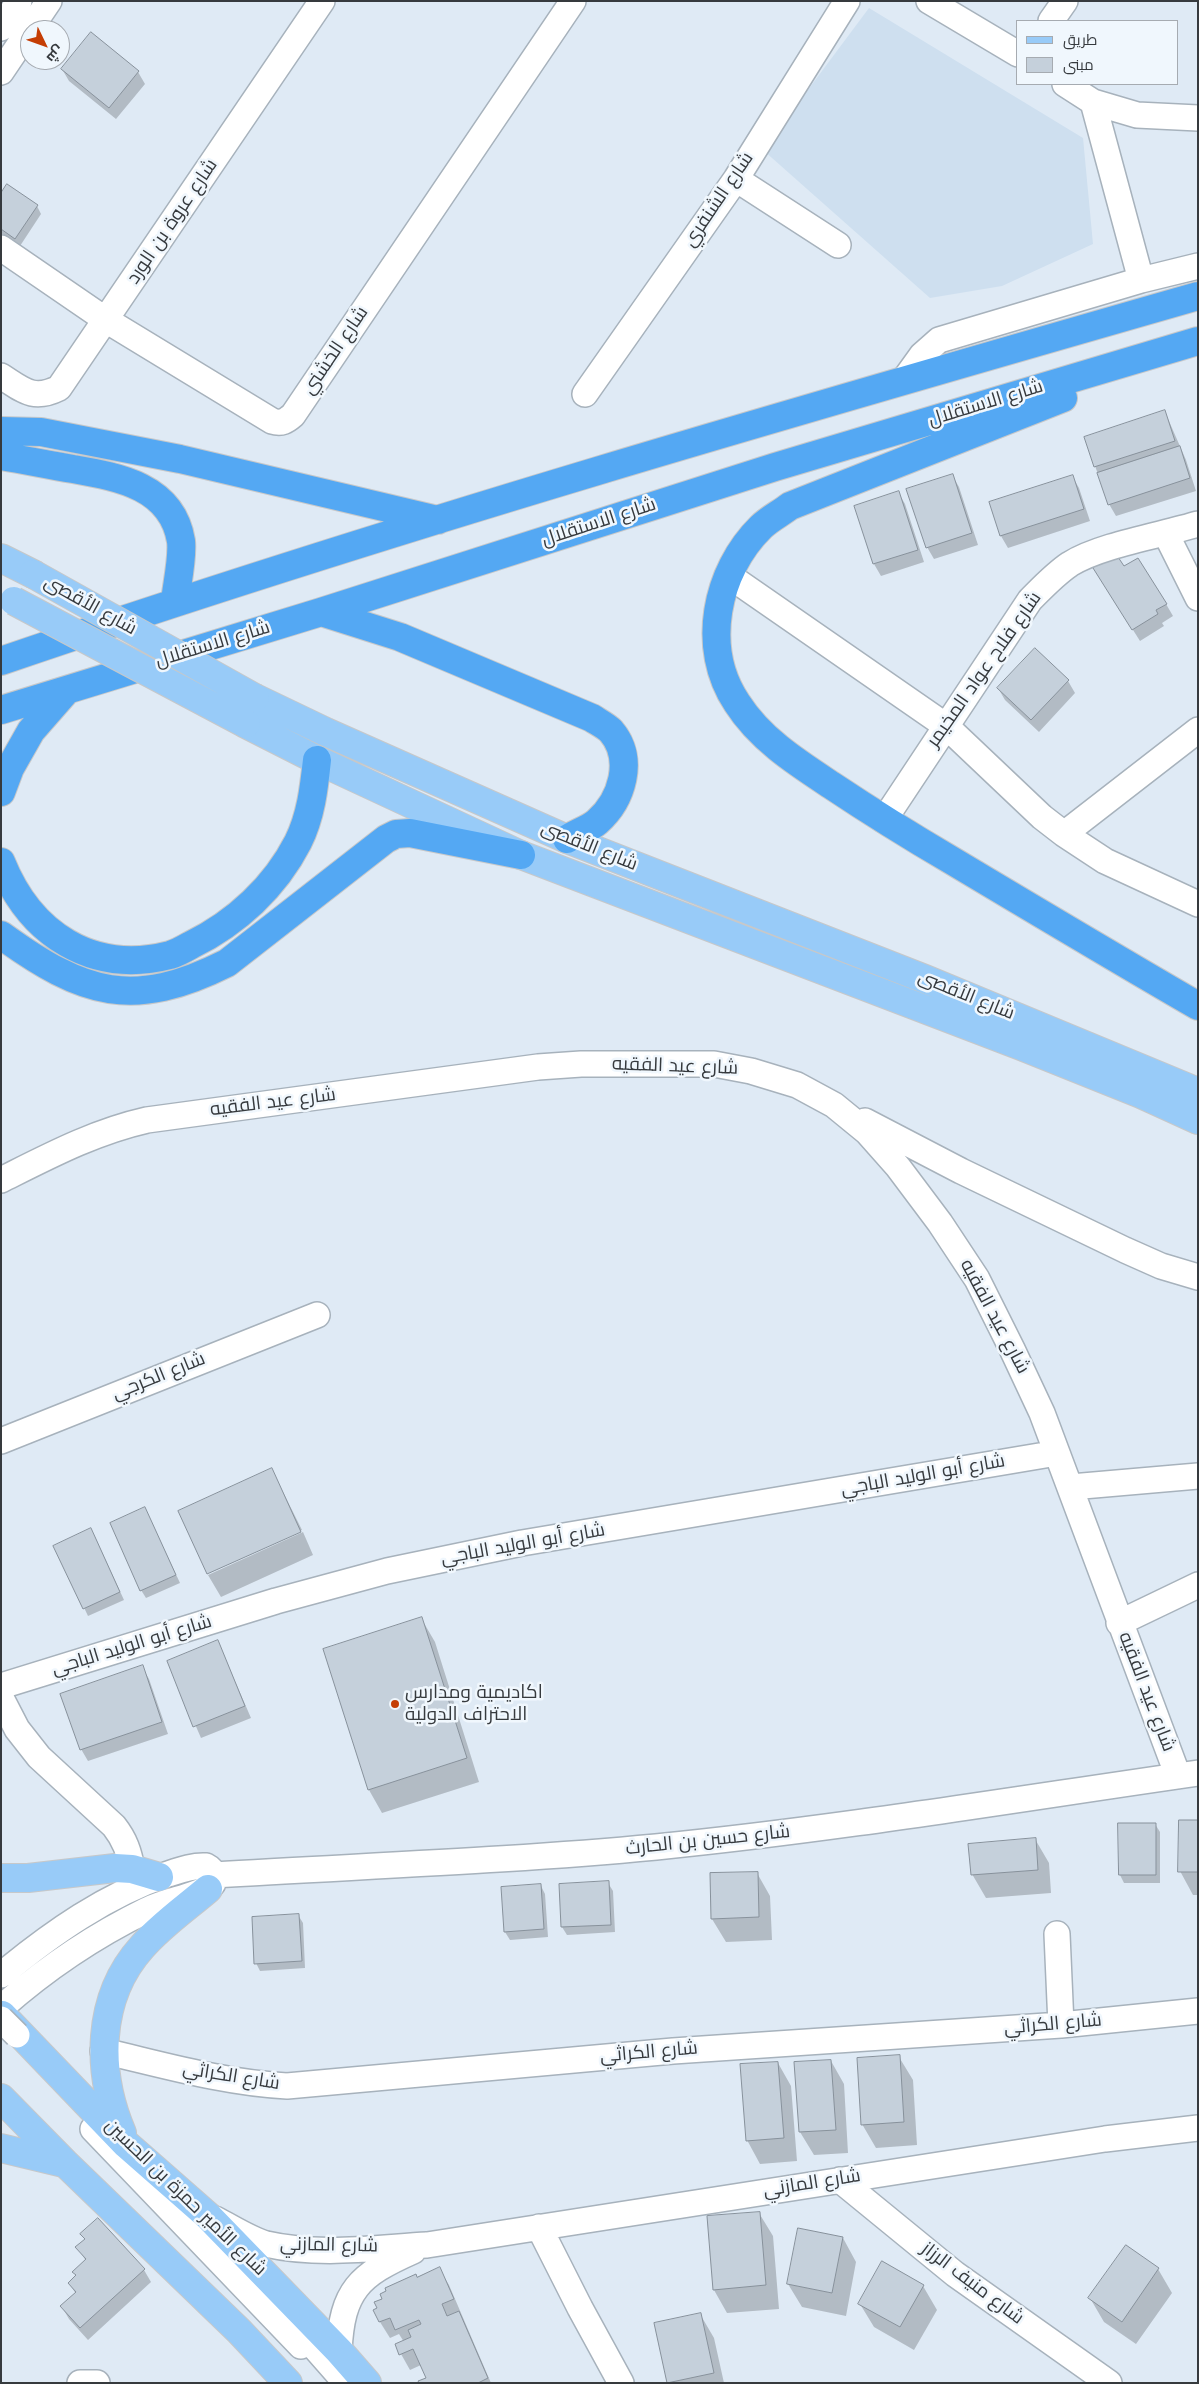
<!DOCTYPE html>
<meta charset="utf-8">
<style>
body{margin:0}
#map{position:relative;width:1199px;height:2384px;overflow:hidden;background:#dfeaf5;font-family:Jost,Cairo,sans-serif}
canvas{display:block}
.frame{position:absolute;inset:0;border:2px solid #363a3e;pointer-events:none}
.legend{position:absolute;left:1016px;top:20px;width:162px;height:65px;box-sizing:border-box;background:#f0f7fd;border:1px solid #a6abb1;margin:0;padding:6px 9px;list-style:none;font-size:15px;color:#363a3e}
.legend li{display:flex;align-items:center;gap:10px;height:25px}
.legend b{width:25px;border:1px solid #a6abb1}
.north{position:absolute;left:20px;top:20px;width:50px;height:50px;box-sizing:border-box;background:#f0f7fd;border:1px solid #a6abb1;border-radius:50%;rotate:132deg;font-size:14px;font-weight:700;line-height:20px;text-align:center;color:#363a3e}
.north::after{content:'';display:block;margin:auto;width:18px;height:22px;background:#c53e05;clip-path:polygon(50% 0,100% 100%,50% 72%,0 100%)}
</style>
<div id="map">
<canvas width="1199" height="2384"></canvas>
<div class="frame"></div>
<ul class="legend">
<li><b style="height:6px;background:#98cbf8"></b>طريق</li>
<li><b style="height:14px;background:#c5d0db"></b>مبنى</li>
</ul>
<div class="north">ش</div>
</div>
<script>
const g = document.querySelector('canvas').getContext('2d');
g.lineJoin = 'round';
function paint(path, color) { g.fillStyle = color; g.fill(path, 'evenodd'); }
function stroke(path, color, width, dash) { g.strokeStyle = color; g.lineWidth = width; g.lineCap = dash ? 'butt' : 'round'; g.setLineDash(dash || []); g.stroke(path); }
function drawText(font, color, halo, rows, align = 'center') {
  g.font = font + ' Jost,Cairo,sans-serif'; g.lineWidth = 5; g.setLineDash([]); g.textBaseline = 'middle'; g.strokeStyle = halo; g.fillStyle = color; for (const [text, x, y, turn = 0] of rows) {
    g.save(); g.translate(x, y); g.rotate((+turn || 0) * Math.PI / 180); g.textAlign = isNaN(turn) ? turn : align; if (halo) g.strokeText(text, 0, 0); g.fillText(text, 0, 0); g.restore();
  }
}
const built = new Path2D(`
 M 869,8 L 1083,138 L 1093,244 L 1002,286 L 930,298 L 763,150 Z`);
const shadow = new Path2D(`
 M 62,69 L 138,72 L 145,84 L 116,119 L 69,81 Z
 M 1,195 L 37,206 L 41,214 L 20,246 L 1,233 Z
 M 1165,412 L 1186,460 L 1196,491 L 1116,516 L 1109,504 L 1095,466 Z
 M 952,475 L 959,487 L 978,545 L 934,559 L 927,547 Z
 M 1072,476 L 1079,488 L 1090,521 L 1008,548 L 1001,536 Z
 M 898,492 L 905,504 L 924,562 L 881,576 L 874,564 L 856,507 Z
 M 1123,568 L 1166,604 L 1173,616 L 1162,623 L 1164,626 L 1140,641 L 1102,581 Z
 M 1068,681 L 1075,693 L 1039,732 L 1005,700 L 998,688 Z
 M 272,1470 L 302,1530 L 208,1572 L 208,1574 L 180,1512 Z
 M 145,1508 L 180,1583 L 146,1598 L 141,1590 Z
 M 303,1532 L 313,1555 L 221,1597 L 208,1575 Z
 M 95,1537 L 124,1600 L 88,1616 L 55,1546 Z
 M 421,1618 L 435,1642 L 479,1782 L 382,1813 L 369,1790 Z
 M 218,1642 L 251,1718 L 201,1738 L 168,1662 Z
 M 142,1667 L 149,1679 L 168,1734 L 88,1761 L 81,1749 Z
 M 1198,1821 L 1198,1895 L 1193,1895 L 1180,1871 Z
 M 1155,1824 L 1160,1832 L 1160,1883 L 1124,1883 L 1120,1875 Z
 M 1035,1839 L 1049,1863 L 1051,1893 L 986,1898 L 972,1874 Z
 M 757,1873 L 770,1896 L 772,1940 L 726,1942 L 712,1919 Z
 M 608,1883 L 613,1891 L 615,1932 L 567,1935 L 562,1927 Z
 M 541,1886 L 545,1894 L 548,1937 L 510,1940 L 505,1932 Z
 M 298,1915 L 303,1923 L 305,1968 L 260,1971 L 256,1963 Z
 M 899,2057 L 913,2080 L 917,2145 L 876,2148 L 862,2124 Z
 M 831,2061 L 844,2084 L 848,2153 L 814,2155 L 800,2132 Z
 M 778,2063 L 791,2086 L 797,2161 L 760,2164 L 747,2140 Z
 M 759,2213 L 773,2236 L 779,2309 L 727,2313 L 714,2290 Z
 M 82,2234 L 144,2270 L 151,2282 L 88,2340 L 69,2319 L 62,2307 L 76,2294 L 69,2283 L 76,2276 L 74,2272 L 86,2261 L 77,2247 L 85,2240 Z
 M 843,2238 L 856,2262 L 846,2316 L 802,2307 L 788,2284 Z
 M 1126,2247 L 1158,2269 L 1172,2293 L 1136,2344 L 1104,2322 L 1090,2298 Z
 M 439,2269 L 449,2285 L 491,2383 L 420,2383 L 427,2378 L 421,2365 L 410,2370 L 401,2354 L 404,2342 L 399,2334 L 390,2338 L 380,2322 L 375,2310 L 417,2279 Z
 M 923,2286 L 937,2310 L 914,2350 L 874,2327 L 860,2304 Z
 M 700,2314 L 714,2338 L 724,2383 L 669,2383 L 655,2324 Z`);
const building = new Path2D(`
 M 91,32 L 139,71 L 109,108 L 61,69 Z
 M 7,184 L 38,205 L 15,239 L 1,229 L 1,193 Z
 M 1165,410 L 1175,441 L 1094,467 L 1084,437 Z
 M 1180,446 L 1190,478 L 1108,505 L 1097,473 Z
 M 953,474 L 972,533 L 926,548 L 906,489 Z
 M 1073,475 L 1084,509 L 1000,536 L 989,502 Z
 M 899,491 L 918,550 L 873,564 L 854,506 Z
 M 1116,554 L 1124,566 L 1138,558 L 1167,604 L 1156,610 L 1158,614 L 1132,630 L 1093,568 Z
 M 1035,648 L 1069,680 L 1031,720 L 997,688 Z
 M 272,1468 L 301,1532 L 207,1574 L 178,1511 Z
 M 145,1507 L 176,1575 L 140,1591 L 110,1523 Z
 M 91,1528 L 120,1592 L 83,1609 L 53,1546 Z
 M 422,1617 L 467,1758 L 368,1790 L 323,1649 Z
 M 218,1640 L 245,1706 L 193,1727 L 167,1661 Z
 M 143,1665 L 162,1722 L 80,1750 L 60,1694 Z
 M 1179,1820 L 1198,1820 L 1198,1872 L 1178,1872 Z
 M 1118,1823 L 1156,1823 L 1156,1875 L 1119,1875 Z
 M 1036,1838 L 1038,1870 L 971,1875 L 968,1844 Z
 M 758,1872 L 759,1917 L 711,1919 L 710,1873 Z
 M 609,1881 L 611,1925 L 561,1927 L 559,1884 Z
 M 541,1884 L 544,1929 L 504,1932 L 501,1887 Z
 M 299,1914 L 302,1961 L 254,1964 L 252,1917 Z
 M 900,2055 L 904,2122 L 861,2125 L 857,2058 Z
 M 831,2060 L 836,2130 L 799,2132 L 794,2062 Z
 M 778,2062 L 784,2138 L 746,2141 L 740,2064 Z
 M 760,2212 L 766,2285 L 713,2290 L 707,2216 Z
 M 98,2218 L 145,2269 L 80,2328 L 60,2306 L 76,2292 L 68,2283 L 76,2275 L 72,2272 L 86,2259 L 75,2247 L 85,2239 L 80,2234 Z
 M 798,2228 L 843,2237 L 832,2293 L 787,2284 Z
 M 1126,2245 L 1159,2268 L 1122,2322 L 1088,2298 Z
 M 882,2261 L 924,2285 L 900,2327 L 858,2304 Z
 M 440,2267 L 454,2299 L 442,2304 L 447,2316 L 459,2311 L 488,2378 L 478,2383 L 419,2383 L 418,2381 L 426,2378 L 413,2349 L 399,2355 L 395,2344 L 411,2337 L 408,2330 L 421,2324 L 419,2320 L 395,2330 L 390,2318 L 379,2322 L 373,2310 L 377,2308 L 374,2302 L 382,2299 L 380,2294 L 386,2291 L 385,2288 L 416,2274 L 417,2277 Z
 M 701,2313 L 714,2373 L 667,2383 L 654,2323 Z`);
const minor = new Path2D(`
 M 929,1 L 1018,54
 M 1051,21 L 1065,1
 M 1,28 L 19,1
 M 1,72 L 49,1
 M 1065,84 L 1093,102 L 1137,115 L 1198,118
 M 1093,102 L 1141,280
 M 736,179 L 838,245
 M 1,248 L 106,320 L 272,421 C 282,424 286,421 293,415 L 573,1
 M 1,376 C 23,390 33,401 59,388 L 322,1
 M 904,380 L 922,355 L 939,340 L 1141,280 L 1198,266
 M 585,394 L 736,179 L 847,1
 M 1166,534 L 1198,598
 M 728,575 L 946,726 L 1042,817 L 1064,834 L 1198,730
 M 884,820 L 1030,600 C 1043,587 1055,574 1070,564 C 1100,545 1162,535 1198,524
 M 1064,834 L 1105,861 L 1198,904
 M 865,1121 L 961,1171 L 1125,1250 L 1161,1266 L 1198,1277
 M 1,1180 C 49,1156 94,1132 147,1120 L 538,1067 L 581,1064 L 714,1064 L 751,1071 L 797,1085 L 834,1105 L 867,1132 L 898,1167 L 940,1223 L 977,1279 L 1012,1349 L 1042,1413 L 1178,1776
 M 1,1441 L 317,1315
 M 1071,1487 L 1198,1476
 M 1119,1623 L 1198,1585
 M 1,1686 L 276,1601 L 387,1571 L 522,1543 L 1057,1453
 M 1,1698 L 17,1729 L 39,1757 L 114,1826 C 125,1840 129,1852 132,1869
 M 214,1875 C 361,1866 509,1861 656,1847 C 837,1829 1017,1799 1198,1773
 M 1057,1934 L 1061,2025
 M 1,1975 C 52,1933 106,1895 168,1874 C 180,1870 194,1865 206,1866 C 214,1870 217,1879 211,1886 C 195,1897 166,1900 147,1910 C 94,1936 45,1969 1,2008
 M 103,2051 C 164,2065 225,2083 287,2086 L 673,2051 L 1061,2025 L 1198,2011
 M 93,2129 L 301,2346
 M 840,2180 L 955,2274 L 1109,2383
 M 215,2219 C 231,2227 249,2239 266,2244 C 318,2256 374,2248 427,2245 L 1105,2139 L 1198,2128
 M 539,2227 L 580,2308 L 621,2383
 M 295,2325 L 346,2383
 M 339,2351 C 342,2290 359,2275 413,2251
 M 80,2383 L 97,2383`);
const major = new Path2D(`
 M 1,558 L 33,574
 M 255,698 L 326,732 L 567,839 L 925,979 L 1198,1092
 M 246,724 L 317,760 L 521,855 L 1021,1046 L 1141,1094 L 1198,1120
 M 1,1878 L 28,1878 L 115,1868 L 132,1869 L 159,1877
 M 2,2015 L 126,2144 L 208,2216 L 339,2351 L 367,2383
 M 1,2098 L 65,2163 L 239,2331 L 288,2383
 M 122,2133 C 96,2072 96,1998 142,1947 C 161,1925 187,1907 208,1889
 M 1,2148 L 63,2163`);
const highway = new Path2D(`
 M 1063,398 L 790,506 C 781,513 769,519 761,527 C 716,571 700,648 737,703 C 760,739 796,762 831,785 C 870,811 910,836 951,860 C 1033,909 1115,958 1198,1006
 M 1,431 L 41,432 L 180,459 L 438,520
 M 1,456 C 25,460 49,465 73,469 C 118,477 172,486 181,541 C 183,557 177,584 175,601
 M 321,612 L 400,637 L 592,718 C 598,722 606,726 611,731 C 635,759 622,800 597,822 C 589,829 576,833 567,839
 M 1,661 C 396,526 797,411 1198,296
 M 1,710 L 321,612 L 775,467 L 1198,341
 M 1,792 L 10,768 L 31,731 L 66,691
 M 1,862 C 30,934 92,975 170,955 C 177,953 184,949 191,945 C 236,923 275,887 298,842 C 311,816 314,788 317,760
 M 1,935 C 84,995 133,1010 227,963 L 386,839 L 396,834 L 410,833 L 521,855`);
const minorBridge = new Path2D(`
 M 1,2019 L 17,2035`);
const majorBridge = new Path2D(`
 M 33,574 L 255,698
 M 14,601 L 246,724`);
const markers = [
 [395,1704,5,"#c53e05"]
];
const streetNames = [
 ["شارع الشنفري",719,200,-56],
 ["شارع عروة بن الورد",173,222,-56],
 ["شارع الخشني",336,351,-56],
 ["شارع الاستقلال",986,404,-17],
 ["شارع الاستقلال",599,523,-18],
 ["شارع الأقصى",90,606,29],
 ["شارع الاستقلال",213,645,-17],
 ["شارع فلاح عواد المخيمر",985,670,-55],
 ["شارع الأقصى",589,847,22],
 ["شارع الأقصى",966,996,22],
 ["شارع عيد الفقيه",675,1067,2],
 ["شارع عيد الفقيه",273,1103,-7],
 ["شارع عيد الفقيه",994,1317,62],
 ["شارع الكرجي",159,1377,-22],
 ["شارع أبو الوليد الباجي",923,1476,-10],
 ["شارع أبو الوليد الباجي",523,1545,-10],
 ["شارع أبو الوليد الباجي",132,1646,-17],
 ["شارع عيد الفقيه",1146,1692,69],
 ["شارع حسين بن الحارث",708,1841,-6],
 ["شارع الكراثي",1053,2025,-5],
 ["شارع الكراثي",649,2053,-5],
 ["شارع الكراثي",231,2077,9],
 ["شارع المازني",812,2184,-9],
 ["شارع الأمير حمزة بن الحسين",185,2198,44],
 ["شارع المازني",329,2246,1],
 ["شارع منيف الرزاز",972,2284,37]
];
const poiNames = [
 ["اكاديمية ومدارس",405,1693],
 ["الاحتراف الدولية",405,1715]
];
paint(built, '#cedfef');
paint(shadow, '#0003');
paint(building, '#c5d0db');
stroke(building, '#87919b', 1);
stroke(minor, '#a7b2bc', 28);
stroke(major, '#c7c8c9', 30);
stroke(highway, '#c7c8c9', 30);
stroke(minor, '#fff', 25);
stroke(major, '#98cbf8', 28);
stroke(highway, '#54a8f3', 28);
stroke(minorBridge, '#a7b2bc', 28, []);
stroke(majorBridge, '#c7c8c9', 30, []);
stroke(minorBridge, '#fff', 25);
stroke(majorBridge, '#98cbf8', 28);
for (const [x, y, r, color] of markers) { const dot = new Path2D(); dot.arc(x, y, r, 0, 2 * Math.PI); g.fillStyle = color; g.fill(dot); stroke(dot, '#f0f7fd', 2); }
drawText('19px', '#363a3e', '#f0f7fd', streetNames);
drawText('19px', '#363a3e', '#f0f7fd', poiNames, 'left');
</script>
